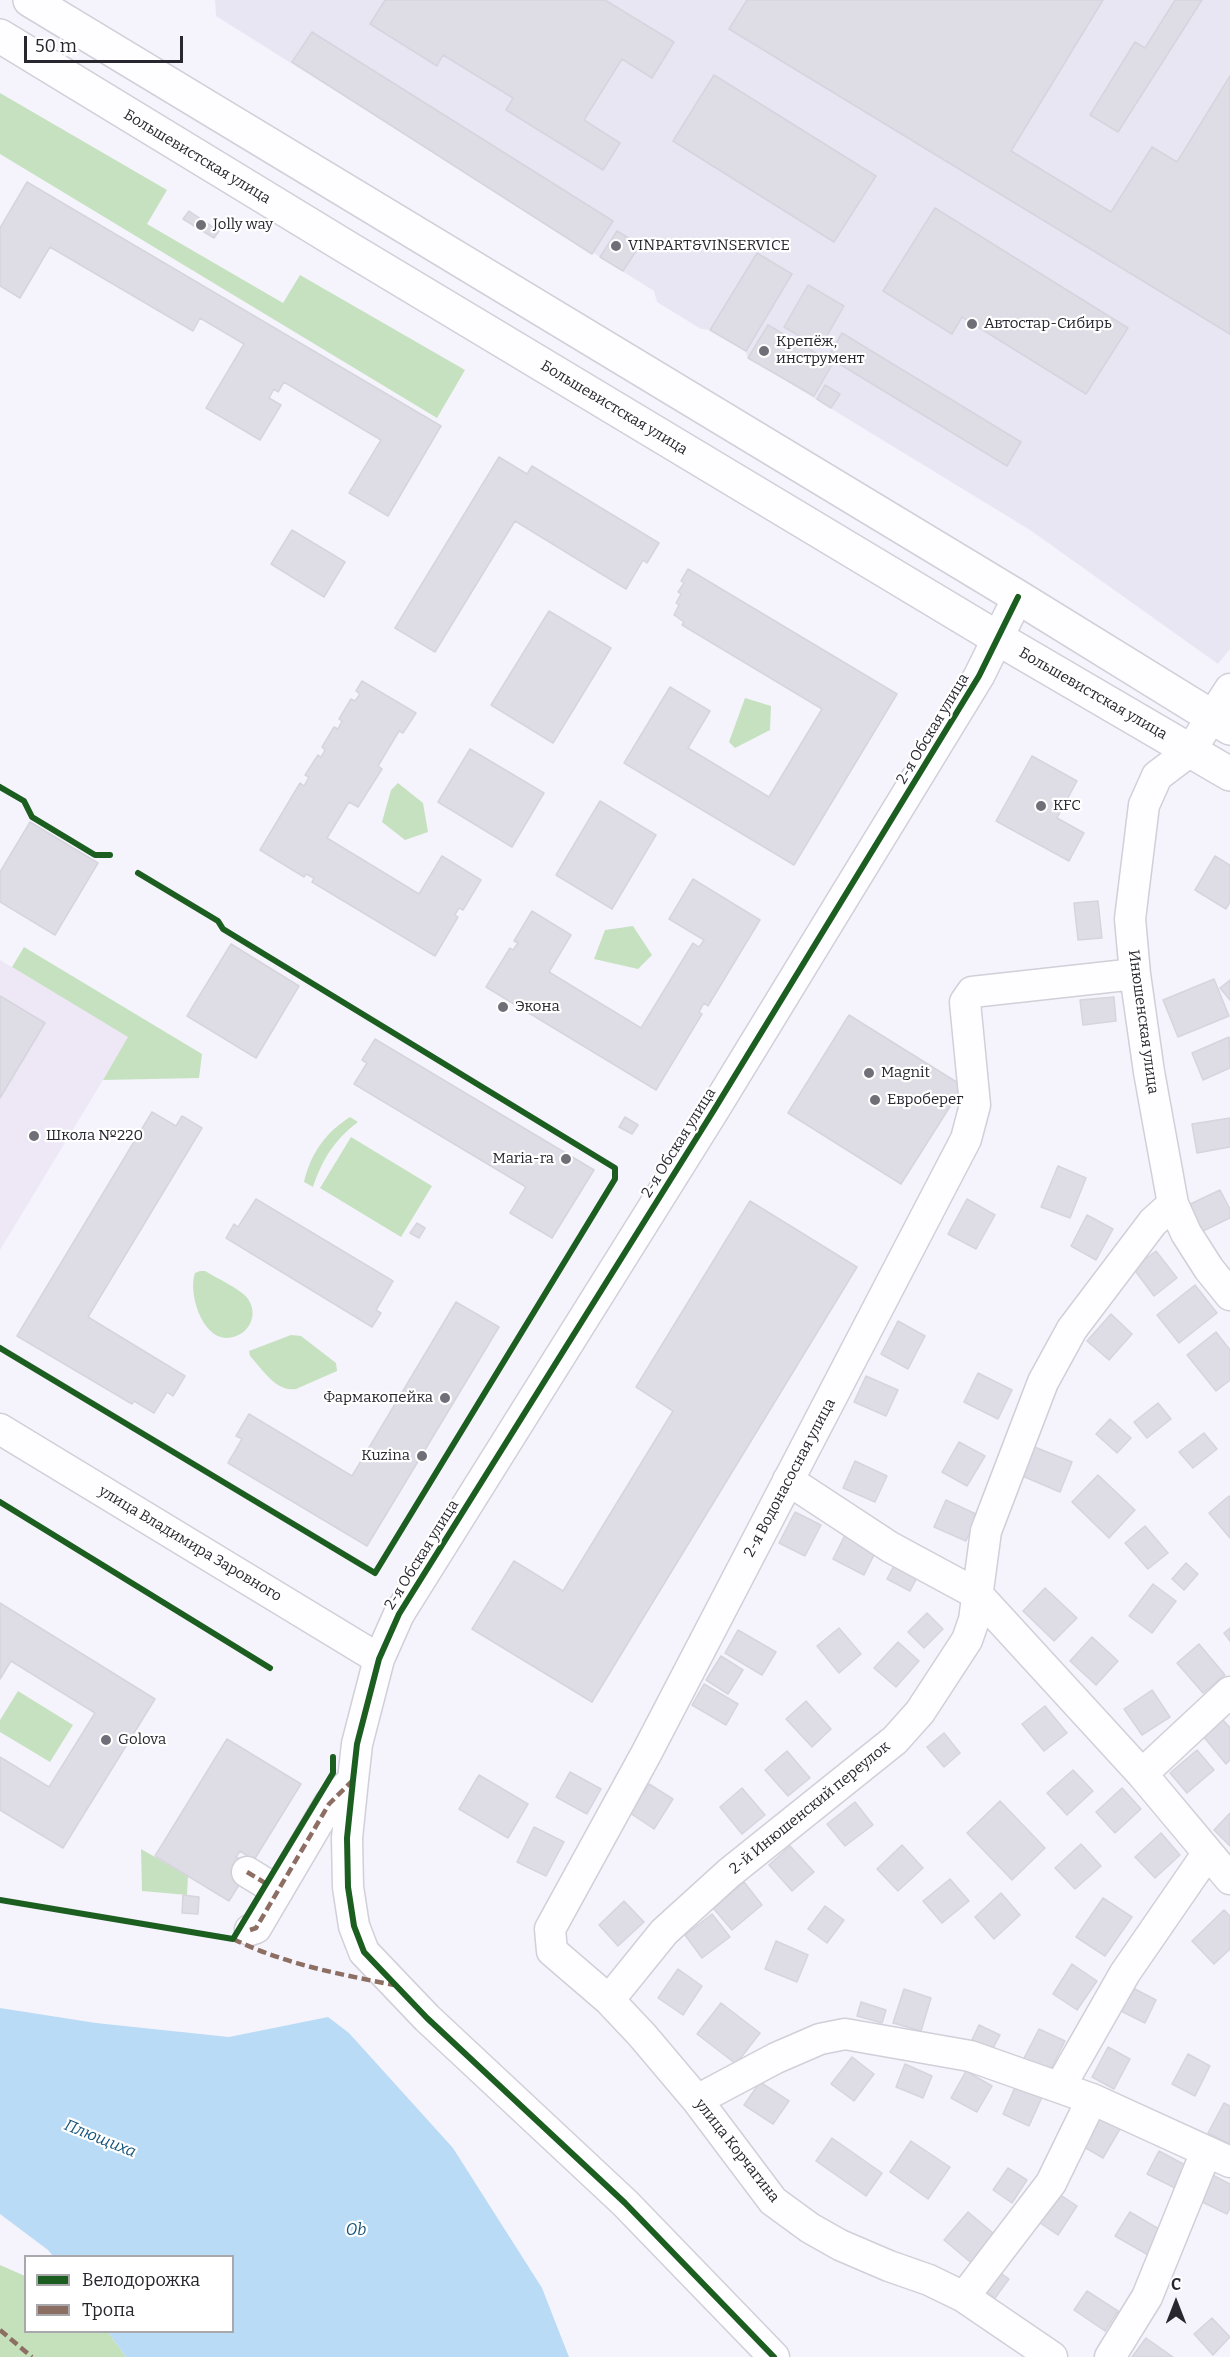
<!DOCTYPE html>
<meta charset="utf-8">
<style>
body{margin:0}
#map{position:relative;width:1230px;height:2357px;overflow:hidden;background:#f5f4fc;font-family:Bitter,serif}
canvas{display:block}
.legend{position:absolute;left:24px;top:2255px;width:210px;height:78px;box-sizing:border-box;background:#fff;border:2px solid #a9a8ac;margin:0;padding:8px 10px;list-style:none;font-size:18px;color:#28262f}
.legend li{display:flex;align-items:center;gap:12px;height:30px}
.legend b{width:30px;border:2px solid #a9a8ac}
.north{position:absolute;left:1146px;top:2273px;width:60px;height:60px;-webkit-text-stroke:4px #fff;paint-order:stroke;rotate:0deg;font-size:16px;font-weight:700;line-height:24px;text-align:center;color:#28262f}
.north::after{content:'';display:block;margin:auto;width:21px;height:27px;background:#28262f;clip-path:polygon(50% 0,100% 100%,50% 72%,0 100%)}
.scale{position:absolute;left:24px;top:36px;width:159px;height:27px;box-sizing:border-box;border:3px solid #28262f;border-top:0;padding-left:8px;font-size:18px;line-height:21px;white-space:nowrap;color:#28262f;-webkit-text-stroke:4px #fff;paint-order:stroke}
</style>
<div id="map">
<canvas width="1230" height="2357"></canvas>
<ul class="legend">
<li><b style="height:8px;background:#1b5e20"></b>Велодорожка</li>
<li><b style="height:8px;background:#8d6e63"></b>Тропа</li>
</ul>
<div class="north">С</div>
<div class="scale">50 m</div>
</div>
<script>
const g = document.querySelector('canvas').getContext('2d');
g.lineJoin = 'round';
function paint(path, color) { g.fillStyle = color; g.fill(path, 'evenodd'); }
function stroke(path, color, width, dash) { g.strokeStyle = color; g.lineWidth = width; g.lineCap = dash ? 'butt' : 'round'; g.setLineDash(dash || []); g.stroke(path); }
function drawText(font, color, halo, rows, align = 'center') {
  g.font = font + ' Bitter,serif'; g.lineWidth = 4.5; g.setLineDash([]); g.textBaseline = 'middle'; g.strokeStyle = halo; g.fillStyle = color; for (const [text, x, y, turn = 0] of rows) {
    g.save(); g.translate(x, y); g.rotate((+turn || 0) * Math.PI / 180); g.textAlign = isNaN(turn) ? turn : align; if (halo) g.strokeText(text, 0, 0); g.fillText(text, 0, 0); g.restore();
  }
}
const built = new Path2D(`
 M 215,0 L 1230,0 L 1230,649 L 1218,664 L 1030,530 L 748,358 L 745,351 L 710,330 L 701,329 L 657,302 L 654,291 L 216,16 Z`);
const education = new Path2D(`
 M 0,960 L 129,1037 L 0,1250 Z`);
const green = new Path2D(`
 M 0,93 L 167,190 L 147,224 L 283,303 L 300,275 L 465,370 L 437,418 L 0,154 Z
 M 745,698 L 771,706 L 770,730 L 735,748 L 729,742 Z
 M 398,783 L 423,803 L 428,832 L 405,840 L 382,822 L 391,790 Z
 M 633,926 L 652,955 L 638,969 L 594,959 L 605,930 Z
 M 24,947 L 202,1054 L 199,1078 L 103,1080 L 128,1037 L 12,967 Z
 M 350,1117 L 358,1122 C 335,1139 322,1160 313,1187 L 304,1182 C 311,1153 325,1133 350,1117 Z
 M 351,1137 L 432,1186 L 401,1237 L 320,1188 Z
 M 200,1271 L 205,1271 C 216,1278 241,1289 248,1299 C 260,1316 247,1338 226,1338 C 201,1337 188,1292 195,1273 Z
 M 291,1335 L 301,1336 L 336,1363 L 337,1371 L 296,1389 C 276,1392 263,1370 250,1356 L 249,1351 Z
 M 18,1691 L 73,1725 L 50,1762 L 0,1732 L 0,1720 Z
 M 141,1849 L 188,1876 L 187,1895 L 142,1891 Z`);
const forest = new Path2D(`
 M 0,2265 L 25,2276 L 26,2332 L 108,2332 L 126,2357 L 0,2357 Z`);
const water = new Path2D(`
 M 0,2008 L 96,2023 L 229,2037 L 328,2017 L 349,2033 L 453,2148 L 542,2288 L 569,2357 L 126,2357 L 108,2332 L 232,2332 L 232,2256 L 53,2256 L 48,2250 L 0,2214 Z`);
const building = new Path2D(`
 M 385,0 L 605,0 L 674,42 L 652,78 L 622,59 L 584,120 L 620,143 L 603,170 L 506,110 L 513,98 L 443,55 L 437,66 L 370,24 Z
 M 747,0 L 1103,0 L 1011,151 L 1111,212 L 1152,147 L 1177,162 L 1230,76 L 1230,334 L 729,29 Z
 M 1175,0 L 1202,0 L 1118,132 L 1090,115 L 1135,42 L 1145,48 Z
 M 312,32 L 613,221 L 592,254 L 292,62 Z
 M 714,75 L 876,176 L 834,242 L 673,141 Z
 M 27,182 L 441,426 L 388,516 L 349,493 L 381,440 L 284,382 L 278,392 L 274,389 L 269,398 L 281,405 L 260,440 L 206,408 L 244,344 L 200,318 L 193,331 L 50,247 L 20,298 L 0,286 L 0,228 Z
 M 935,208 L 1128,328 L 1086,394 L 962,317 L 952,334 L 883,291 Z
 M 189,211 L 219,231 L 214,238 L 183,219 Z
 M 617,231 L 640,245 L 623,271 L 600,257 Z
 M 757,253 L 792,274 L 746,351 L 710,330 Z
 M 808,285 L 844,306 L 820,348 L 784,327 Z
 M 768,325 L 833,363 L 814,396 L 748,358 Z
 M 842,333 L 1021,442 L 1007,466 L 828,357 Z
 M 825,385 L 840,394 L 831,408 L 817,399 Z
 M 499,457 L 527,474 L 532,466 L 659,543 L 647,563 L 643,560 L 626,589 L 515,521 L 435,652 L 395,628 Z
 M 292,530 L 345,562 L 324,597 L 271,564 Z
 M 688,569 L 897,694 L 794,865 L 624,763 L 670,687 L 710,711 L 688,748 L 769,797 L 822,709 L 682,625 L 684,622 L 674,615 L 679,605 L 676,603 L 681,594 L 678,592 L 684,583 L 681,581 Z
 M 549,611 L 611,648 L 553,743 L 491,705 Z
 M 362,681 L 416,713 L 403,733 L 399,731 L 378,766 L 382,769 L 358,807 L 349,802 L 327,838 L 419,894 L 442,856 L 481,880 L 463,910 L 459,908 L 455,915 L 458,917 L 435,956 L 312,882 L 314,878 L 306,874 L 304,877 L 260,850 L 300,783 L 304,786 L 309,777 L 305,775 L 318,755 L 321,757 L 325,750 L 322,747 L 334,727 L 338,729 L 342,721 L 339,719 L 351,699 L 355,701 L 360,694 L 356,691 Z
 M 470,749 L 544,793 L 512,847 L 438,802 Z
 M 1032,756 L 1077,781 L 1057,818 L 1084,833 L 1069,861 L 996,821 Z
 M 600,801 L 656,835 L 612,909 L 556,875 Z
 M 30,822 L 98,863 L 55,935 L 0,902 L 0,872 Z
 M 1215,856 L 1230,865 L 1230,902 L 1226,909 L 1195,890 Z
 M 693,879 L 760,920 L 708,1006 L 704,1003 L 699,1012 L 702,1014 L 656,1090 L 486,987 L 510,948 L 513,950 L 518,943 L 514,941 L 532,911 L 571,935 L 549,972 L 641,1028 L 693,943 L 699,947 L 704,940 L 669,919 Z
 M 1098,901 L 1102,938 L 1078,940 L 1074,903 Z
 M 231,944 L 299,986 L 256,1058 L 187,1016 Z
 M 1214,979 L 1229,1016 L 1178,1037 L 1163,1000 Z
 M 1230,980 L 1230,1000 L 1220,988 Z
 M 0,996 L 45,1023 L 0,1098 Z
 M 1114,997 L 1116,1021 L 1083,1025 L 1080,1000 Z
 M 849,1015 L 963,1086 L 901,1184 L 788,1113 Z
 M 1229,1037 L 1230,1068 L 1203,1080 L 1192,1053 Z
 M 375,1039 L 594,1170 L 552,1238 L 510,1213 L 526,1187 L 354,1084 L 367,1063 L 362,1060 Z
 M 152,1112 L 176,1126 L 182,1116 L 202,1128 L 88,1317 L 185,1376 L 173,1396 L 167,1392 L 154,1413 L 134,1401 L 132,1404 L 17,1336 Z
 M 625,1117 L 638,1125 L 632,1134 L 619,1127 Z
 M 1230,1118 L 1230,1147 L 1197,1153 L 1192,1124 Z
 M 1058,1166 L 1086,1178 L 1070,1218 L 1041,1207 Z
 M 1220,1190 L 1230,1209 L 1230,1218 L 1197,1234 L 1184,1207 Z
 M 256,1199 L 393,1281 L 376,1310 L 381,1313 L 372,1327 L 226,1238 L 234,1224 L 238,1227 Z
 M 967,1199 L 995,1215 L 976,1249 L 948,1234 Z
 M 750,1201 L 857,1267 L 592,1702 L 472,1629 L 514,1561 L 563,1591 L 673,1411 L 636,1387 Z
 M 1087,1215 L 1113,1229 L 1096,1260 L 1071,1246 Z
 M 417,1223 L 425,1228 L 419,1238 L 410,1233 Z
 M 1156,1251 L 1177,1278 L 1154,1296 L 1133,1268 Z
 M 1195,1285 L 1217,1313 L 1179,1343 L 1157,1315 Z
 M 456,1302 L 499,1327 L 367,1546 L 228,1463 L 242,1439 L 236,1436 L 249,1414 L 352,1476 Z
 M 1111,1314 L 1132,1334 L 1109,1360 L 1087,1341 Z
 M 898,1321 L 925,1336 L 908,1369 L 881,1354 Z
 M 1216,1332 L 1230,1350 L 1230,1380 L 1216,1391 L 1187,1355 Z
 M 978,1373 L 1012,1390 L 998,1419 L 964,1402 Z
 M 866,1376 L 898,1390 L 886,1416 L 854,1402 Z
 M 1158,1403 L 1171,1419 L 1147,1438 L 1134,1422 Z
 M 1110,1419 L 1131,1438 L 1117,1453 L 1096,1434 Z
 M 1204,1433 L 1217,1449 L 1193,1468 L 1179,1452 Z
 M 959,1442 L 985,1456 L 967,1486 L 942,1472 Z
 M 1032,1446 L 1072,1462 L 1060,1492 L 1020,1475 Z
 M 855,1461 L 887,1476 L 875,1502 L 843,1488 Z
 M 1098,1475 L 1135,1510 L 1109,1538 L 1072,1502 Z
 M 1229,1496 L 1230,1498 L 1230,1538 L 1209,1513 Z
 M 946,1500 L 978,1515 L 966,1541 L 934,1527 Z
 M 795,1512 L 821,1525 L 805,1556 L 779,1543 Z
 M 1145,1526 L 1168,1553 L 1148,1569 L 1125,1543 Z
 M 846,1533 L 877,1549 L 864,1575 L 833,1559 Z
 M 897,1560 L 920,1572 L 910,1591 L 887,1579 Z
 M 1186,1563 L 1198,1574 L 1184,1590 L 1172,1579 Z
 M 1153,1584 L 1176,1601 L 1152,1633 L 1129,1616 Z
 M 1045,1588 L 1077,1618 L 1054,1641 L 1023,1611 Z
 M 0,1603 L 155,1699 L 63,1848 L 0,1810 L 0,1757 L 49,1787 L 95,1713 L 11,1661 L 0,1679 Z
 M 927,1613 L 943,1629 L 924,1648 L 908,1632 Z
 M 839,1628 L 861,1654 L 839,1673 L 817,1646 Z
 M 1230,1628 L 1230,1641 L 1224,1633 Z
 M 738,1630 L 776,1652 L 762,1675 L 725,1653 Z
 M 1092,1637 L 1118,1661 L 1096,1685 L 1070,1661 Z
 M 898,1642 L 919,1661 L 896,1687 L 874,1668 Z
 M 1199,1644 L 1225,1675 L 1203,1693 L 1177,1663 Z
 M 721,1656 L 743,1670 L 728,1694 L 706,1680 Z
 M 704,1684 L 738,1704 L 726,1725 L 692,1705 Z
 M 1152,1690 L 1170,1717 L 1142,1735 L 1124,1709 Z
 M 806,1701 L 831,1729 L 812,1747 L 786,1719 Z
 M 1045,1706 L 1067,1733 L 1044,1751 L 1022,1724 Z
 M 1223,1720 L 1230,1728 L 1230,1760 L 1226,1764 L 1203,1736 Z
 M 944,1733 L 960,1753 L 944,1767 L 927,1747 Z
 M 227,1739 L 301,1784 L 254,1860 L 240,1851 L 236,1857 L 251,1866 L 229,1901 L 155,1856 Z
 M 1197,1750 L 1214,1770 L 1187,1793 L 1170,1773 Z
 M 787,1751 L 810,1778 L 788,1796 L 765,1770 Z
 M 1073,1770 L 1093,1791 L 1067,1815 L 1047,1793 Z
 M 570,1772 L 601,1789 L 587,1814 L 556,1797 Z
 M 479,1775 L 528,1804 L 508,1838 L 459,1809 Z
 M 649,1784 L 673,1799 L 654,1829 L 630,1813 Z
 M 742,1788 L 765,1815 L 742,1834 L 720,1807 Z
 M 1122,1788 L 1141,1809 L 1115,1833 L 1096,1812 Z
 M 1000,1801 L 1045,1848 L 1012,1880 L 967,1833 Z
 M 855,1802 L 873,1825 L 845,1846 L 827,1824 Z
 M 1230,1813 L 1230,1846 L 1214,1830 Z
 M 534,1827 L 564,1842 L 546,1876 L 517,1862 Z
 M 1161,1833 L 1180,1855 L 1155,1878 L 1135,1857 Z
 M 1081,1844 L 1101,1866 L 1075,1889 L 1055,1868 Z
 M 902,1845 L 923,1868 L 898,1891 L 877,1869 Z
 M 790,1846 L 814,1872 L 792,1891 L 769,1865 Z
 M 950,1879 L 969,1901 L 942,1923 L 923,1901 Z
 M 744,1882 L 762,1905 L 732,1930 L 713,1908 Z
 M 1001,1893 L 1020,1915 L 994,1939 L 975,1917 Z
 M 183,1895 L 199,1897 L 198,1914 L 182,1913 Z
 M 1103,1898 L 1132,1917 L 1105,1956 L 1076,1937 Z
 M 624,1901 L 644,1922 L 618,1946 L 599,1925 Z
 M 825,1906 L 844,1920 L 827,1943 L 808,1929 Z
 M 1224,1910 L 1230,1916 L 1230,1949 L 1214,1964 L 1192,1941 Z
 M 712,1914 L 730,1937 L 702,1958 L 685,1935 Z
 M 776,1941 L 808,1955 L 797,1982 L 765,1969 Z
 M 1072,1964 L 1097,1981 L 1077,2010 L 1053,1994 Z
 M 678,1969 L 702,1986 L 683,2015 L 658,1998 Z
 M 1129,1986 L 1156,2000 L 1145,2023 L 1117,2009 Z
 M 904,1989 L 931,1998 L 921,2031 L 893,2023 Z
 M 861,2002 L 886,2010 L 882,2023 L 857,2016 Z
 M 721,2003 L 760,2033 L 736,2064 L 697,2034 Z
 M 979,2025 L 1000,2035 L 991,2052 L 971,2042 Z
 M 1039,2029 L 1065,2041 L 1049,2073 L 1023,2060 Z
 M 1108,2047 L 1130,2059 L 1114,2089 L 1092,2077 Z
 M 1188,2054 L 1210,2066 L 1195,2096 L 1172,2084 Z
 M 852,2057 L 874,2074 L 854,2101 L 831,2084 Z
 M 905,2064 L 932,2076 L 923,2098 L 896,2087 Z
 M 966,2071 L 992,2086 L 977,2112 L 951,2098 Z
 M 760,2082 L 789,2101 L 773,2124 L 744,2105 Z
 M 1017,2083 L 1043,2095 L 1029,2126 L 1003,2114 Z
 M 1224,2103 L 1230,2106 L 1230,2144 L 1208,2133 Z
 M 1096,2116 L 1120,2129 L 1103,2158 L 1079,2144 Z
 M 832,2138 L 882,2173 L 866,2196 L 816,2161 Z
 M 911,2141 L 950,2167 L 928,2199 L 890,2172 Z
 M 1159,2151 L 1187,2166 L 1175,2188 L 1147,2174 Z
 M 1008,2168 L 1027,2180 L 1012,2203 L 993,2190 Z
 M 1209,2173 L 1230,2184 L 1230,2208 L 1227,2214 L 1196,2199 Z
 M 1053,2190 L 1077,2206 L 1058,2235 L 1034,2219 Z
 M 968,2212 L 999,2238 L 975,2266 L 944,2240 Z
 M 1130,2212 L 1164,2232 L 1150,2256 L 1115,2236 Z
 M 995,2269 L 1009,2279 L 995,2298 L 981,2288 Z
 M 1087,2291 L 1118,2311 L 1105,2331 L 1074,2310 Z
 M 1212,2318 L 1230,2337 L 1213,2355 L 1194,2334 Z
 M 1146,2338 L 1173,2357 L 1132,2357 Z`);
const minor = new Path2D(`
 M 1230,689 L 1190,751 L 1157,776 L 1144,805 L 1130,919 L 1135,974 L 1149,1072 L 1173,1204 L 1186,1233 L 1209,1269 L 1230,1295
 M 0,1429 L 379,1659
 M 788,1480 L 890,1547 L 977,1594 L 1142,1774 L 1230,1879
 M 1142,1774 L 1230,1692
 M 247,1872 L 278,1891
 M 250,1930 L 256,1928 L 329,1804 L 353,1780
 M 609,2000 L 664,1932 L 729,1873 L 895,1740 L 920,1712 L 967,1640 L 974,1620 L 986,1531 L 1043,1382 L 1072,1329 L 1153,1222 L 1173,1204
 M 1060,2087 L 1125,1973 L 1207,1854
 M 697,2100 L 776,2058 L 820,2039 L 845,2034 L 970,2056 L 1092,2099 L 1230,2162
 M 964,2297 L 1051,2183 L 1092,2099
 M 774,2357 L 625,2203 L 427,2018 L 364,1952 L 354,1926 L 348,1887 L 347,1838 L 353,1780 L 357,1744 L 379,1659 L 399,1614 L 714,1110 L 979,676 L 1018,597
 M 1052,2357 L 964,2297 L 929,2280 L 889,2266 L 840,2245 L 810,2228 L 773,2201 L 697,2100 L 642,2035 L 609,2000 L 552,1951 L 550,1929 L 646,1754 L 966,1139 L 975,1105 L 965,1002 L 972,992 L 1135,974
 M 1110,2357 L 1147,2297 L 1206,2152`);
const highway = new Path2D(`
 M 30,0 L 1018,597 L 1230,728
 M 0,36 L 348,248 L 999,639 L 1230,774`);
const quiet = new Path2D(`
 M 247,1872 L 270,1886
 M 250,1930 L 256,1928 L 329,1804 L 353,1780
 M 233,1939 C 285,1964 338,1974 394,1985
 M 0,2330 L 32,2357`);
const cycleway = new Path2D(`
 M 0,787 L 24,801 L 32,817 L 95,855 L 110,855
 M 0,1348 L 375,1573 L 615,1179 L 615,1168 L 223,929 L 218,921 L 138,873
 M 0,1502 L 270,1668
 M 0,1900 L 233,1939 L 333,1773 L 333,1757
 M 774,2357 L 625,2203 L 427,2018 L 364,1952 L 354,1926 L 348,1887 L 347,1838 L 353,1780 L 357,1744 L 379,1659 L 399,1614 L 714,1110 L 979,676 L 1018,597`);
const markers = [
 [201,225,6,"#706e77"],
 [616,246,6,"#706e77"],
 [972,324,6,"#706e77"],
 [764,351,6,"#706e77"],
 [1041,806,6,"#706e77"],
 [503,1007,6,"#706e77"],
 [869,1073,6,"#706e77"],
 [875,1100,6,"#706e77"],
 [34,1136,6,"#706e77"],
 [566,1159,6,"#706e77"],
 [445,1398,6,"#706e77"],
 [422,1456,6,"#706e77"],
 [106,1740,6,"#706e77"]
];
const streetNames = [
 ["Большевистская улица",197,157,31],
 ["Большевистская улица",614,408,31],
 ["Большевистская улица",1093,694,30],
 ["2-я Обская улица",933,729,-59],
 ["Инюшенская улица",1143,1022,82],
 ["2-я Обская улица",679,1143,-58],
 ["2-я Водонасосная улица",790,1478,-62],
 ["улица Владимира Заровного",190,1544,31],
 ["2-я Обская улица",422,1555,-58],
 ["2-й Инюшенский переулок",810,1808,-39],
 ["улица Корчагина",737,2151,52]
];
const poiNames = [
 ["Jolly way",213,225],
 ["VINPART&VINSERVICE",628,246],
 ["Автостар-Сибирь",984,324],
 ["Крепёж,",776,342],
 ["инструмент",776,359],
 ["KFC",1053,806],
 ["Экона",515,1007],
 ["Magnit",881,1073],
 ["Евроберег",887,1100],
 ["Школа №220",46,1136],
 ["Maria-ra",554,1159,"right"],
 ["Фармакопейка",433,1398,"right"],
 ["Kuzina",410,1456,"right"],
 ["Golova",118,1740]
];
const waterNames = [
 ["Плющиха",100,2139,22],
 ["Ob",356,2231]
];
paint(built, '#e9e6f4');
paint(education, '#ede7f6');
paint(green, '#c6e1c0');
paint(forest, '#c4e1bc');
paint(water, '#badbf6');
paint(building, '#dedde5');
stroke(building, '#d6d4dd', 1.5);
stroke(minor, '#d1cfd8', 33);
stroke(highway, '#d1cfd8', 36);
stroke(minor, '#fefdff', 30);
stroke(highway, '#fefdff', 33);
stroke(quiet, '#8d6e63', 4.5, [9, 4.5]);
stroke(cycleway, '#1b5e20', 6);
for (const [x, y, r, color] of markers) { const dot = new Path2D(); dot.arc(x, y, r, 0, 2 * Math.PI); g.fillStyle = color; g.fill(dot); stroke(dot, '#fff', 2); }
drawText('15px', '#28262f', '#fff', streetNames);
drawText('15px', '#28262f', '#fff', poiNames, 'left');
drawText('italic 16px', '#145379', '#fff', waterNames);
</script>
